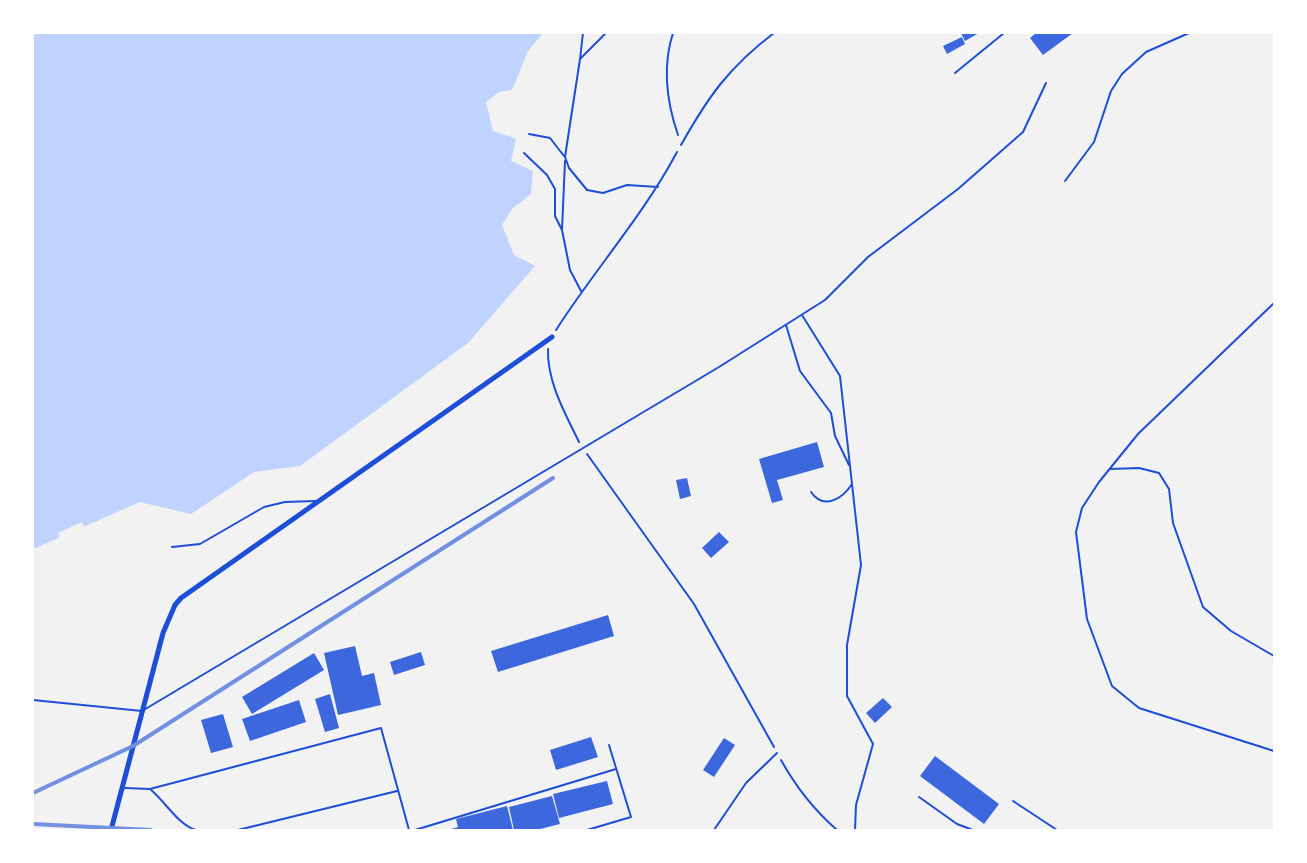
<!DOCTYPE html>
<style>
body{margin:0}
#map{position:relative;width:1307px;height:863px;overflow:hidden;background:#f2f2f2;font-family:"Source Sans 3",sans-serif}
canvas{display:block}
.frame{position:absolute;inset:0;border:34px solid #fff;pointer-events:none}
</style>
<div id="map">
<canvas width="1307" height="863"></canvas>
<div class="frame"></div>
</div>
<script>
const g = document.querySelector('canvas').getContext('2d');
g.lineJoin = 'round';
function paint(path, color) { g.fillStyle = color; g.fill(path, 'evenodd'); }
function stroke(path, color, width, dash) { g.strokeStyle = color; g.lineWidth = width; g.lineCap = dash ? 'butt' : 'round'; g.setLineDash(dash || []); g.stroke(path); }
const water = new Path2D(`
 M 33,33 L 543,33 L 528,51 L 512,90 L 499,92 L 486,102 L 493,131 L 516,139 L 511,161 L 533,171 L 531,194 L 512,209 L 502,225 L 514,255 L 535,266 L 468,343 L 300,466 L 254,472 L 191,514 L 140,502 L 33,549 Z`);
const pier = new Path2D(`
 M 82,522 L 85,529 L 61,540 L 58,533 Z`);
const building = new Path2D(`
 M 961,33 L 979,33 L 965,41 Z
 M 1036,33 L 1073,33 L 1043,55 L 1030,38 Z
 M 962,37 L 965,44 L 947,54 L 943,46 Z
 M 817,442 L 824,467 L 777,480 L 783,500 L 772,503 L 759,459 Z
 M 687,478 L 691,496 L 680,499 L 676,480 Z
 M 719,532 L 729,542 L 711,558 L 702,548 Z
 M 608,615 L 614,636 L 498,672 L 491,651 Z
 M 355,646 L 362,676 L 374,673 L 381,705 L 338,715 L 324,653 Z
 M 421,652 L 425,665 L 394,675 L 390,662 Z
 M 314,653 L 324,670 L 252,714 L 242,697 Z
 M 330,694 L 339,728 L 325,732 L 315,699 Z
 M 883,698 L 892,707 L 875,723 L 866,713 Z
 M 299,700 L 306,722 L 250,741 L 242,719 Z
 M 223,714 L 233,747 L 211,753 L 201,720 Z
 M 591,737 L 598,757 L 556,770 L 550,750 Z
 M 724,738 L 735,745 L 714,777 L 703,770 Z
 M 935,756 L 999,804 L 984,824 L 920,776 Z
 M 607,781 L 613,804 L 559,818 L 553,794 Z
 M 552,796 L 560,824 L 536,830 L 514,830 L 509,807 Z
 M 507,806 L 513,830 L 448,830 L 458,827 L 456,819 Z`);
const path = new Path2D(`
 M 606,33 L 580,59 L 565,157 L 569,168 L 587,190 L 603,193 L 627,185 L 658,187
 M 673,33 C 662,67 667,103 678,135
 M 580,59 L 583,33
 M 529,134 L 550,138 L 564,156
 M 524,153 L 547,175 L 555,189 L 555,216 L 562,230 L 570,270 L 581,291
 M 562,230 L 565,161
 M 556,330 C 595,269 643,216 677,152
 M 548,349 C 547,382 565,413 579,442
 M 587,454 L 694,604 L 774,747
 M 781,760 C 796,787 814,810 837,830`);
const service = new Path2D(`
 M 955,73 L 1004,33
 M 681,145 C 708,97 729,67 774,33
 M 1065,181 L 1094,142 L 1111,91 L 1122,74 L 1146,52 L 1189,33
 M 1274,303 L 1138,434 L 1099,482 L 1082,508 L 1076,532 L 1087,619 L 1112,686 L 1139,708 L 1274,751
 M 802,315 L 840,376 L 861,565 L 847,645 L 847,696 L 873,744 L 856,805 L 855,830
 M 786,325 L 800,371 L 831,413 L 835,436 L 849,465
 M 1110,469 L 1139,468 L 1159,473 L 1169,489 L 1173,523 L 1203,607 L 1231,631 L 1274,656
 M 811,492 C 824,511 843,498 852,484
 M 172,547 L 200,544 L 264,507 L 285,502 L 315,501
 M 33,700 L 142,711 L 719,367 L 825,300 L 868,257 L 958,189 L 1023,132 L 1046,83
 M 125,788 L 150,789 L 381,728 L 409,830
 M 150,789 C 165,801 178,825 196,830
 M 919,797 L 957,824 L 973,830
 M 1013,801 L 1057,830
 M 238,830 L 397,791
 M 415,830 L 616,769
 M 587,830 L 631,817 L 609,745
 M 714,830 L 746,783 L 777,753`);
const minor = new Path2D(`
 M 111,830 L 163,633 L 175,605 L 181,598 L 552,337`);
const rail = new Path2D(`
 M 33,793 L 133,746 L 553,478
 M 33,824 L 151,830`);
paint(water, '#bfd3fe');
paint(pier, '#f2f2f2');
paint(building, '#3d67dc');
stroke(path, '#1d4ed8', 2);
stroke(service, '#1d4ed8', 2);
stroke(minor, '#1d4ed8', 5);
stroke(rail, '#7290e2', 4);
</script>
